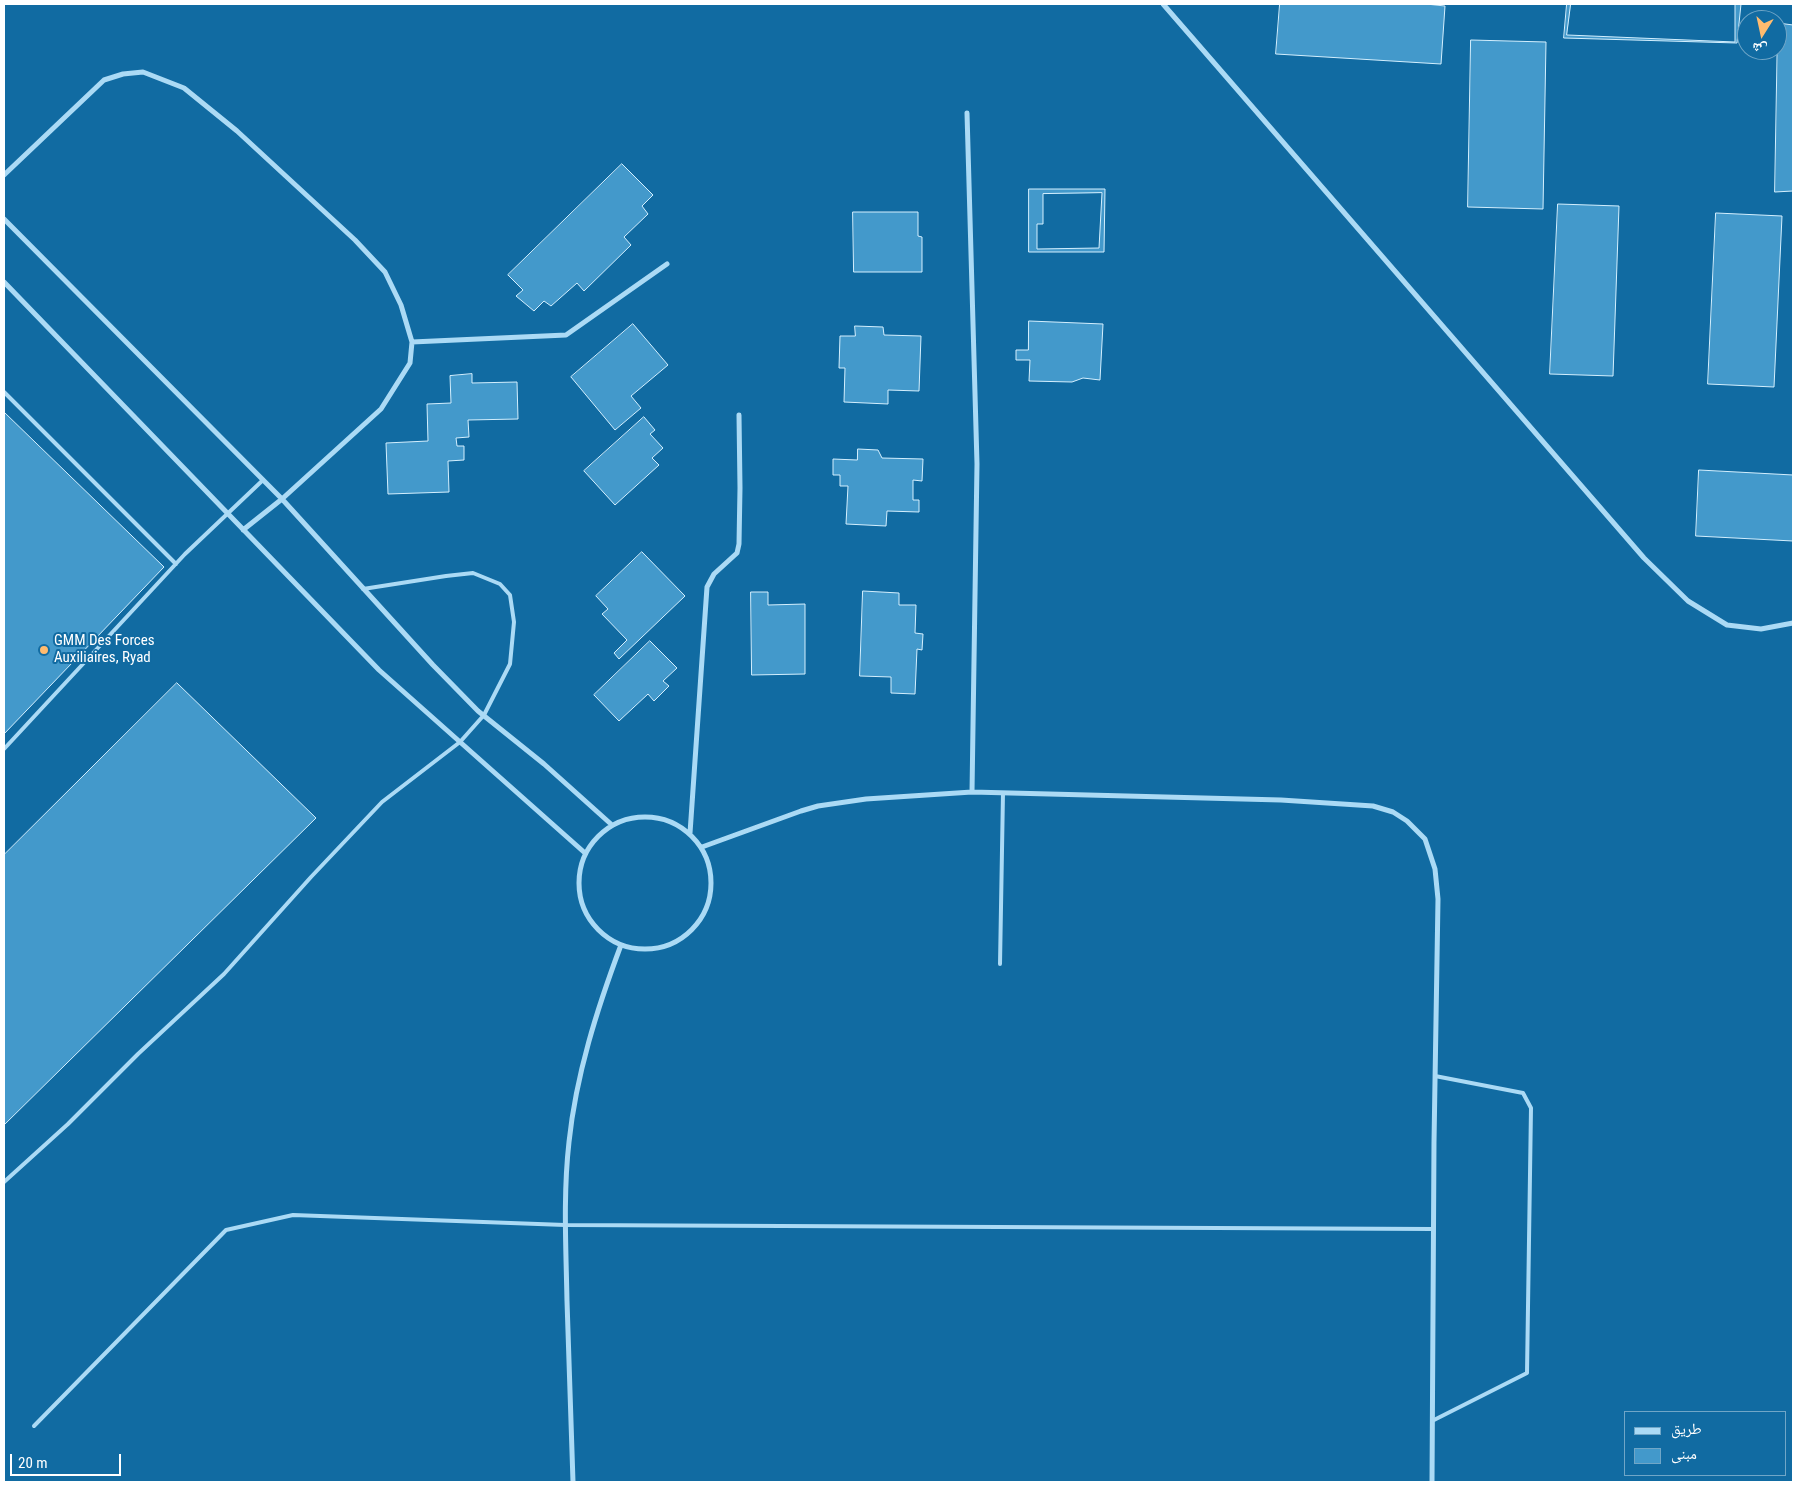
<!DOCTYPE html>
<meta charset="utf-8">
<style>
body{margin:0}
#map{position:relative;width:1797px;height:1486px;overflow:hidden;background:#116ba2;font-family:"Roboto Condensed","Noto Naskh Arabic",sans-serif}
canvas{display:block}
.frame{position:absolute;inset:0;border:5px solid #fff;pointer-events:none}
.legend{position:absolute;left:1624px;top:1411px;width:162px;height:65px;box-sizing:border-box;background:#116ba2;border:1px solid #70a6c7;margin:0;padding:6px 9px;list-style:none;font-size:15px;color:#fff}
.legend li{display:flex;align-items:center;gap:10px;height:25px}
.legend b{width:25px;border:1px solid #70a6c7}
.north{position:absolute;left:1737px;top:10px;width:50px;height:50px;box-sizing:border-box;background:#116ba2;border:1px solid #70a6c7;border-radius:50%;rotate:190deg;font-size:14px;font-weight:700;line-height:20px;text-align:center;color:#fff}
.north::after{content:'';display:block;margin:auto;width:18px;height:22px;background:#ffbb6f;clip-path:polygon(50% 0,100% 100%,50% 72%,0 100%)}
.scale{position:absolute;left:10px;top:1454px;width:111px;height:22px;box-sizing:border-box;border:2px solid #fff;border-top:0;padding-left:6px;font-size:15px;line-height:18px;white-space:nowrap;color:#fff;-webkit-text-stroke:4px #116ba2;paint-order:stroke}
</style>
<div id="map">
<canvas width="1797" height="1486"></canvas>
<div class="frame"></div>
<ul class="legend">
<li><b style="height:6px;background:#abdaf5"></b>طريق</li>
<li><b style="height:14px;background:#4399cb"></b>مبنى</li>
</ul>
<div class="north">ش</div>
<div class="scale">20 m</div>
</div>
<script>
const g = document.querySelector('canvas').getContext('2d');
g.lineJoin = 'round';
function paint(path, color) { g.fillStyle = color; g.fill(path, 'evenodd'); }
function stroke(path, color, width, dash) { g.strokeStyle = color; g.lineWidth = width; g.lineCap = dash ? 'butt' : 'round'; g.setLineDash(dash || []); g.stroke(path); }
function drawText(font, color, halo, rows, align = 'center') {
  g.font = font + ' "Roboto Condensed",sans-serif'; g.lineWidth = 4; g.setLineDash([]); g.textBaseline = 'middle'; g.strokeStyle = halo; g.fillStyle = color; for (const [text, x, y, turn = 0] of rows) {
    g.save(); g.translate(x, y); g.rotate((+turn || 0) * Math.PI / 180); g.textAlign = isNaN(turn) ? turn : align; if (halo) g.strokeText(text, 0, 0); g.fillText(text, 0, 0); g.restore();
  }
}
const building = new Path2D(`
 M 1280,4 L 1426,4 L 1445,6 L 1441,64 L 1276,54 Z
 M 1567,4 L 1741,4 L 1737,43 L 1564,38 Z
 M 1571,4 L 1735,4 L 1735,42 L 1567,35 Z
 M 1778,23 L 1793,25 L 1793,191 L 1775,192 Z
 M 1471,40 L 1546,42 L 1543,209 L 1468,207 Z
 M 622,164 L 653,195 L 642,206 L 648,214 L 624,237 L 631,245 L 584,291 L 577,283 L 551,306 L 544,301 L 534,311 L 516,296 L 523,290 L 508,275 Z
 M 1029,189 L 1105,189 L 1104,252 L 1029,252 Z
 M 1102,193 L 1099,248 L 1037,249 L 1037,224 L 1043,224 L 1043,194 Z
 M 1558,204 L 1619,206 L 1613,376 L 1550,374 Z
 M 853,212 L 918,212 L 918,236 L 922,237 L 922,272 L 854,272 Z
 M 1716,213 L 1782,216 L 1774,387 L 1708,384 Z
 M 1029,321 L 1103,324 L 1100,380 L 1083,378 L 1072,382 L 1029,381 L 1030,360 L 1016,360 L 1016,350 L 1028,350 Z
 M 633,324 L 668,365 L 631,396 L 641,408 L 615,430 L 571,377 Z
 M 855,326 L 883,327 L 884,335 L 921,336 L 919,391 L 888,390 L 888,404 L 844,402 L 845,368 L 839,368 L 840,336 L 855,336 Z
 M 472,374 L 472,383 L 517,382 L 518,419 L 468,420 L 469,437 L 456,438 L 457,446 L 464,446 L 464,460 L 448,461 L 449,492 L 388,494 L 386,443 L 428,441 L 427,404 L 451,403 L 450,376 Z
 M 4,412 L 164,567 L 4,734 Z
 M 644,417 L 655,430 L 650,434 L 663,448 L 652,458 L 659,465 L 615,505 L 584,471 Z
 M 858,449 L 878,450 L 882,458 L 923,459 L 922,481 L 913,480 L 913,500 L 919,500 L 919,512 L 887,511 L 886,526 L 846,524 L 848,486 L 840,486 L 840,475 L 833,475 L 833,459 L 857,460 Z
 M 1699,470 L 1793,475 L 1793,541 L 1696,536 Z
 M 642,552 L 685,596 L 619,659 L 614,653 L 627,640 L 602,614 L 608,609 L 596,596 Z
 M 863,591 L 899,593 L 899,605 L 916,605 L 915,633 L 923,634 L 922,650 L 917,649 L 915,694 L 891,693 L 891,677 L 860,676 Z
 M 751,592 L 768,592 L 768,605 L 805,604 L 805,674 L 752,675 Z
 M 650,641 L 677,668 L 663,681 L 669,686 L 654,701 L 648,694 L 619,721 L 594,695 Z
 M 177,683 L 316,818 L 4,1125 L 4,855 Z`);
const service = new Path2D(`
 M 4,392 L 176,564
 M 4,749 L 185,554 L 263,480
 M 1000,964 L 1003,793
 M 4,1182 L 68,1124 L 138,1054 L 224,974 L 311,877 L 382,802 L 460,742 L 484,715 L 510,664 L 514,622 L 510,595 L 500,584 L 473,573 L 446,576 L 363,589
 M 1432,1421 L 1527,1373 L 1531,1108 L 1523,1093 L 1435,1076
 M 34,1426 L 226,1230 L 293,1215 L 565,1225 L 1433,1229`);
const minor = new Path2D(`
 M 1163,4 L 1644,558 L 1688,601 L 1727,625 L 1761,629 L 1793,623
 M 967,113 L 977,464 L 972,792
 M 4,175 L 104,80 L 123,74 L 143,72 L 184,88 L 237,131 L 355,240 L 385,272 L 401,305 L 412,342 L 410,363 L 381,409 L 282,499 L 243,530
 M 4,219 L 282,499 L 433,665 L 478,711 L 544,764 L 612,825
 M 4,282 L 379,670 L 585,853
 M 412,342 L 566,335 L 667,264
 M579 883a66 66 0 1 1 132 0a66 66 0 1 1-132 0Z
 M 690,833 L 707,587 L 714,574 L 737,553 L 739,544 L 740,488 L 739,415
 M 702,847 L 801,811 L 818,806 L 866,799 L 972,792 L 1281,800 L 1373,806 L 1393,812 L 1407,821 L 1425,839 L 1435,869 L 1438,899 L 1434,1142 L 1432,1482
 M 573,1482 C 571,1422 569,1361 567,1301 C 566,1248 563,1195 569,1142 C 576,1075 597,1009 621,945`);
const markers = [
 [44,650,5,"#ffbb6f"]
];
const poiNames = [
 ["GMM Des Forces",54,641],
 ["Auxiliaires, Ryad",54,658]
];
paint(building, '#4399cb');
stroke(building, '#d4effe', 1);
stroke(service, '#abdaf5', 4);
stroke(minor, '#abdaf5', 5);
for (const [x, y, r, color] of markers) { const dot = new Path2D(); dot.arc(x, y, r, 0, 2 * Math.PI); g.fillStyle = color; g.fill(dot); stroke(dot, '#116ba2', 2); }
drawText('15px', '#fff', '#116ba2', poiNames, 'left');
</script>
